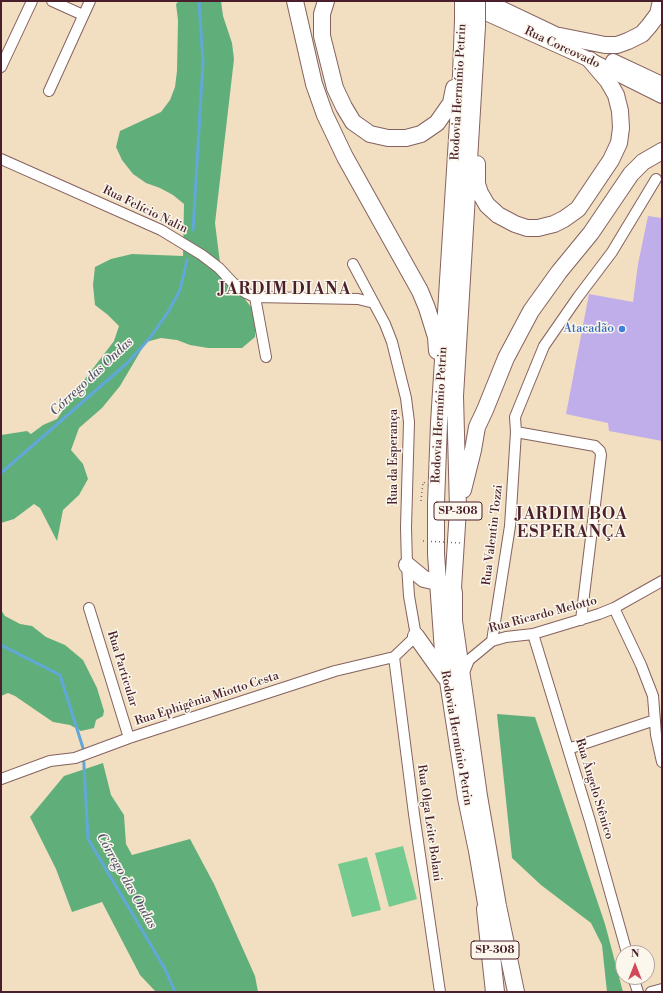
<!DOCTYPE html>
<html>
<head>
<meta charset="utf-8">
<style>
  body { margin:0 }
  #map { position:relative; width:663px; height:993px; overflow:hidden; background:#f2dec0; font-family:"Libre Bodoni",serif }
  canvas { display:block }
  .frame { position:absolute; inset:0; border:2px solid #4a1f2b; pointer-events:none }
  .north { position:absolute; left:615px; top:945px; width:40px; height:40px; box-sizing:border-box; background:#fbf7ec; border:1px solid #b4a19f; border-radius:50%; rotate:0deg; font-size:11px; font-weight:700; line-height:16px; text-align:center; color:#4a1f2b }
  .north::after { content:''; display:block; margin:auto; width:14px; height:18px; background:#d1495b; clip-path:polygon(50% 0,100% 100%,50% 72%,0 100%) }
</style>
</head>
<body>
<div id="map">
<canvas width="663" height="993"></canvas>
<div class="frame"></div>
<div class="north">N</div>
</div>
<script>
const c = document.querySelector('canvas').getContext('2d');
c.lineJoin = 'round';
function fill(path, color) {
  c.fillStyle = color;
  c.fill(path, 'evenodd');
}
function shape(rows) {
  const path = new Path2D();
  for (const r of rows) {
    path.moveTo(r[0], r[1]);
    for (let i = 2; i < r.length; i += 2) path.lineTo(r[i], r[i + 1]);
  }
  return path;
}
function strokePath(path, color, width, dash) {
  c.strokeStyle = color;
  c.lineWidth = width;
  c.lineCap = dash ? 'butt' : 'round';
  c.setLineDash(dash || []);
  c.stroke(path);
}
function drawText(font, color, halo, rows, align = 'center') {
  c.font = font + ' "Libre Bodoni",serif';
  c.lineWidth = 3;
  c.setLineDash([]);
  c.textBaseline = 'middle';
  c.strokeStyle = halo;
  c.fillStyle = color;
  for (const [text, x, y, turn = 0] of rows) {
    c.save();
    c.translate(x, y);
    c.rotate((+turn || 0) * Math.PI / 180);
    c.textAlign = isNaN(turn) ? turn : align;
    if (halo) c.strokeText(text, 0, 0);
    c.fillText(text, 0, 0);
    c.restore();
  }
}
const green = shape([
  [403,846,417,899,389,907,375,853],
  [367,857,381,910,352,917,338,864]
]);
const forest = shape([
  [179,1,221,1,223,16,232,43,234,59,215,223,222,279,243,297,252,308,256,322,255,337,242,348,208,348,190,345,177,340,161,338,146,342,120,386,102,408,79,428,71,450,83,464,88,479,79,495,63,510,57,541,40,508,34,504,14,519,1,523,1,435,27,431,31,434,43,425,57,419,75,392,114,341,119,326,108,315,95,305,93,285,95,267,111,259,132,254,183,256,184,204,173,195,160,188,146,183,133,174,122,160,116,147,120,131,161,112,170,100,175,87,177,71,178,20,176,4],
  [1,610,5,616,20,624,32,626,46,637,65,645,83,660,97,688,104,711,103,716,96,720,94,728,81,731,70,725,53,722,15,696,8,693,1,696],
  [497,714,535,717,605,924,623,992,607,992,602,945,591,923,541,885,512,858],
  [103,763,111,795,124,815,126,844,132,855,190,839,214,884,255,976,258,992,156,992,140,975,102,902,72,912,56,869,30,817,64,776]
]);
const stream = shape([
  [193,230,203,62,199,1],
  [1,473,125,365,133,357,152,335,168,312,180,290,187,260],
  [1,645,60,675,83,748,88,839,165,969,175,992]
]);
const building = shape([
  [648,216,662,218,662,441,609,431,608,423,566,414,589,294,633,302,638,264]
]);
const path = shape([
  [421,501,423,482,425,483]
]);
const street = shape([
  [52,1,83,15],
  [1,67,32,1],
  [49,91,90,1],
  [1,159,161,230,202,255,219,268,233,283,246,293,255,297,266,357],
  [255,297,358,299,374,303],
  [516,432,595,446,600,451,601,455,581,620],
  [89,608,129,738],
  [614,608,641,665,653,696,656,735,662,762],
  [533,634,590,821,627,953],
  [492,641,510,526,516,432,515,417,544,346,578,297,612,252,656,179],
  [394,657,414,814,440,992],
  [463,675,469,660,492,641,506,637,533,634,599,614,614,608,662,581],
  [568,749,655,720],
  [1,779,50,761,75,758,129,738,335,671,394,657,416,636,409,596,407,565,406,527,409,422,406,398,392,342,385,324,353,264],
  [633,977,638,992],
  [651,992,662,989]
]);
const secondary = shape([
  [486,1,564,38],
  [468,5,590,60,662,96],
  [613,61,662,84]
]);
const primary = shape([
  [295,1,314,84,325,115,345,157,420,291,427,308,436,337,437,351],
  [326,1,322,14,322,36,335,88,344,107,353,122,370,134,388,138,406,138,421,134,437,123,451,103,454,88],
  [463,20,461,75,439,423,436,503,436,554,444,665,448,681,466,798,477,851,489,921],
  [477,26,455,396,458,509,453,588,454,593,454,621,479,796,498,906,516,992],
  [560,36,605,45,617,45,628,41,642,34,649,26,658,14,661,1],
  [477,164,477,184,480,193,487,205,498,215,515,224,527,228,538,228,554,224,564,219,578,209,611,160,619,143,621,128,620,111,616,95,608,81,590,60],
  [463,490,473,450,477,427,485,410,506,358,531,311,559,272,591,233,631,174,643,162,662,151],
  [407,565,424,579,437,582],
  [416,636,445,677]
]);
const highway = shape([
  [486,909,495,992]
]);
const pathBridge = shape([
  [423,541,462,543]
]);
const primaryBridge = shape([
  [463,20,463,1],
  [477,26,477,1]
]);
const markers = [
  [622,329,4,"#3f7fe0"]
];
const shields = [
  [458,511,48],
  [495,950,48]
];
const shieldNames = [
  ["SP-308",458,511],
  ["SP-308",495,950]
];
const streetNames = [
  ["Rua Corcovado",562,48,25],
  ["Rodovia Hermínio Petrin",459,92,-87],
  ["Rua Felício Nalin",145,210,26],
  ["Rodovia Hermínio Petrin",440,415,-87],
  ["Rua da Esperança",394,457,-90],
  ["Rua Valentin Tozzi",493,535,-83],
  ["Rua Ricardo Melotto",543,615,-15],
  ["Rua Particular",122,669,73],
  ["Rua Ephigênia Miotto Cesta",207,699,-18],
  ["Rodovia Hermínio Petrin",456,738,80],
  ["Rua Ângelo Stênico",594,789,73],
  ["Rua Olga Leite Bolani",429,823,82]
];
const shopNames = [
  ["Atacadão",614,329]
];
const waterNames = [
  ["Córrego das Ondas",92,377,-43],
  ["Córrego das Ondas",126,881,60]
];
const districtNames = [
  ["JARDIM DIANA",285,290],
  ["JARDIM BOA",572,515],
  ["ESPERANÇA",572,533]
];
fill(green, '#75cb8f');
fill(forest, '#60af7a');
strokePath(stream, '#61a8d8', 3);
fill(building, '#c0aeeb');
strokePath(street, '#85625f', 12);
strokePath(secondary, '#85625f', 16);
strokePath(primary, '#85625f', 18);
strokePath(highway, '#85625f', 20);
strokePath(path, '#85625f', 1.5, [1, 3]);
strokePath(street, '#fff', 10);
strokePath(secondary, '#fff', 14);
strokePath(primary, '#fff', 16);
strokePath(highway, '#fff', 18);
strokePath(primaryBridge, '#85625f', 18, []);
strokePath(pathBridge, '#85625f', 1.5, [1, 3]);
strokePath(primaryBridge, '#fff', 16);
for (const [x, y, r, color] of markers) {
  const dot = new Path2D();
  dot.arc(x, y, r, 0, 2 * Math.PI);
  c.fillStyle = color;
  c.fill(dot);
  strokePath(dot, '#fbf7ec', 1.5);
}
for (const [x, y, w] of shields) {
  const box = new Path2D();
  box.roundRect(x - w / 2, y - 9, w, 18, 3);
  c.fillStyle = '#fbf7ec';
  c.fill(box);
  strokePath(box, '#4a1f2b', 1);
}
drawText('bold 11px', '#4a1f2b', null, shieldNames);
drawText('12px', '#4a1f2b', '#fbf7ec', streetNames);
drawText('12px', '#366cbe', '#fbf7ec', shopNames, 'right');
drawText('italic 13px', '#535670', '#fbf7ec', waterNames);
c.letterSpacing = '1px';
drawText('bold 16px', '#4a1f2b', '#fbf7ec', districtNames);
c.letterSpacing = '0px';
</script>
</body>
</html>
